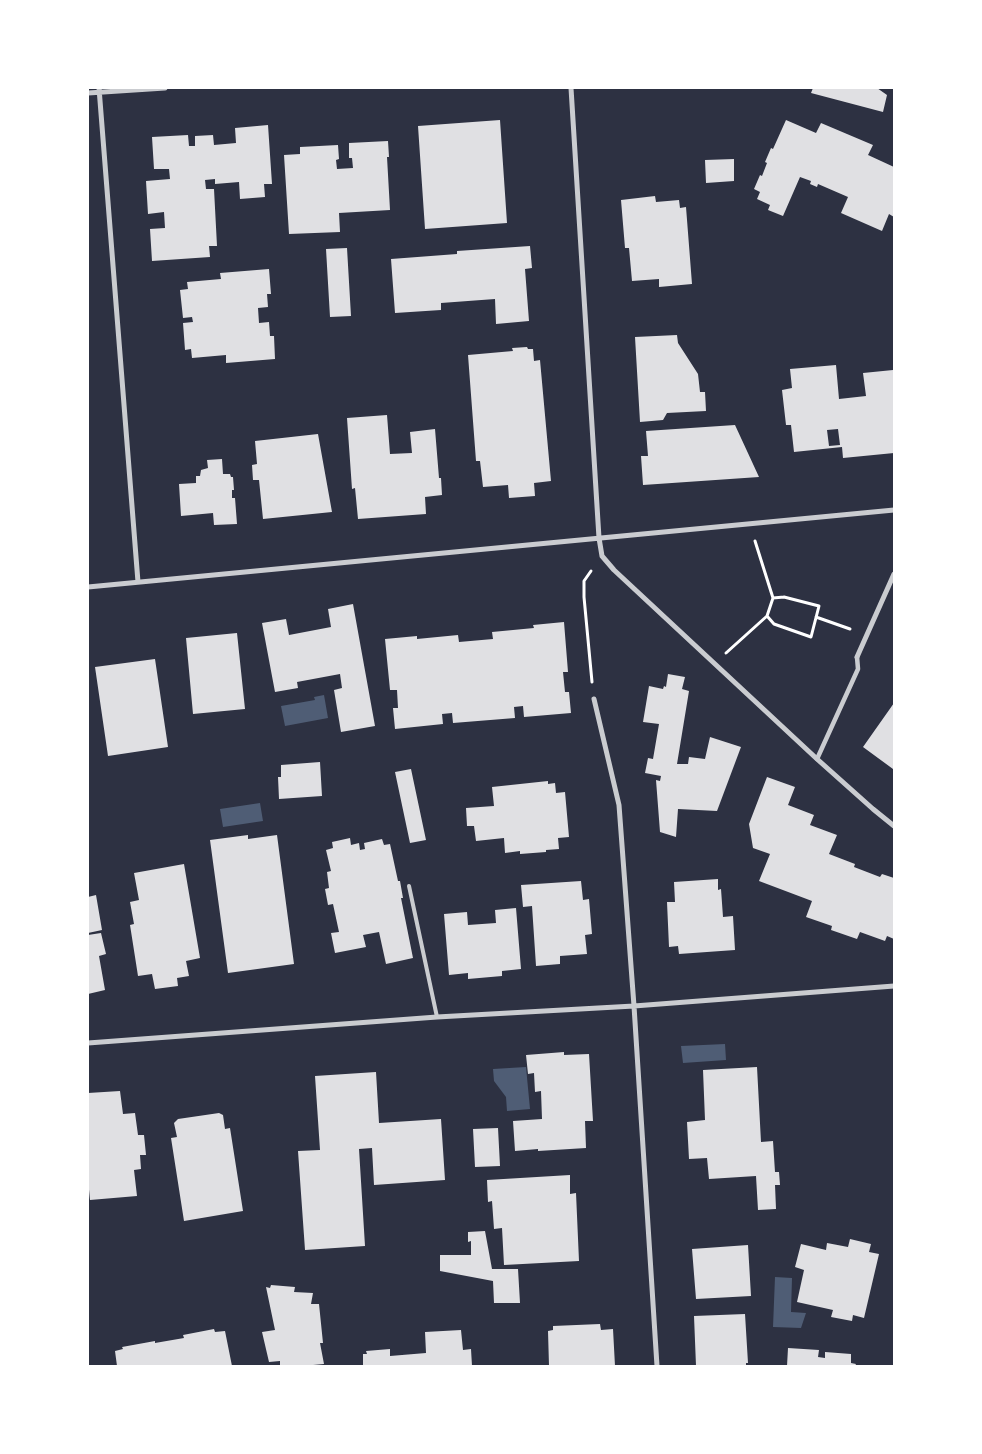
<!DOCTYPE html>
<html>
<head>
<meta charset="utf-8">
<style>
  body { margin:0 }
  #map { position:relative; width:982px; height:1454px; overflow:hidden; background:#2d3142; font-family:"Roboto Condensed",sans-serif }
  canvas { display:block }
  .frame { position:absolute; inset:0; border:89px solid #fff; pointer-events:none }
</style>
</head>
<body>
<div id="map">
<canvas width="982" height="1454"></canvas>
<div class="frame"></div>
</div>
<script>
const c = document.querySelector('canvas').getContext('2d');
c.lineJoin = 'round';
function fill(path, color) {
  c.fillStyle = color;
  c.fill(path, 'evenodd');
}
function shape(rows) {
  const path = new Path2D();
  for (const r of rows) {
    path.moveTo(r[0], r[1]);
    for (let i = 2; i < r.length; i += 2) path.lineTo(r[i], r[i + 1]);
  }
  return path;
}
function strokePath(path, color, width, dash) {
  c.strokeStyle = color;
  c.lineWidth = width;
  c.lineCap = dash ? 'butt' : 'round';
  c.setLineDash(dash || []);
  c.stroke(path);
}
const water = shape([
  [324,695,328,718,285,726,281,706,315,700,314,697],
  [260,803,263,821,223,827,220,809],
  [725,1044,726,1060,683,1063,681,1046],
  [526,1067,530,1109,507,1111,506,1097,494,1081,493,1069],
  [775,1277,792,1278,791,1312,806,1313,801,1328,773,1327]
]);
const building = shape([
  [813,88,877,88,887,95,883,112,811,93],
  [500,120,507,223,425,229,418,126],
  [786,120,816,133,821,123,873,145,868,155,894,167,894,217,889,214,882,231,841,213,848,197,818,184,817,187,810,184,811,181,800,177,783,216,768,210,770,205,757,199,760,192,754,189,760,175,762,176,767,163,765,162,771,148,773,149],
  [268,125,272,184,264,184,265,197,240,199,239,182,215,184,215,179,205,180,206,189,214,189,217,246,209,246,210,257,152,261,150,229,165,228,164,212,148,214,146,181,170,179,169,169,154,169,152,137,188,135,189,146,195,146,195,136,213,135,214,145,236,143,235,128],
  [388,141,389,157,387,157,390,210,339,213,340,232,289,234,284,155,300,154,300,147,338,145,339,159,336,160,337,169,353,168,352,158,349,158,349,143],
  [734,159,734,181,706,183,705,160],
  [655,196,656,202,679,200,680,208,686,207,692,284,659,287,659,279,632,281,629,248,625,248,621,200],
  [530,246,532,268,525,269,529,321,496,324,495,299,441,303,441,310,395,313,391,259,457,254,457,251],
  [347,248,351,316,330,317,326,249],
  [269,269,271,294,267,294,268,307,258,308,259,323,269,322,270,336,274,336,275,359,226,363,226,355,192,358,191,349,185,350,183,323,193,322,192,317,183,318,180,290,188,289,187,282,221,279,220,273],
  [677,335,678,343,698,374,700,392,705,392,706,411,667,413,663,420,640,422,635,337],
  [527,347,528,349,533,349,534,361,540,360,551,481,534,483,535,496,509,498,508,485,483,487,480,461,476,461,468,355,513,351,512,348],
  [836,365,839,399,866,396,863,373,893,370,894,453,843,458,842,447,794,452,791,425,786,425,782,390,792,388,790,369],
  [838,429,840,445,829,446,827,430],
  [387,415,390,454,412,453,410,432,435,429,439,478,441,478,442,495,425,497,426,514,358,519,355,488,352,489,347,418],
  [735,425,759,477,643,485,641,456,648,456,646,431],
  [318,434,332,512,263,519,259,480,253,480,252,465,257,464,255,441],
  [222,459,223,474,230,474,231,477,233,477,234,490,232,490,232,498,235,498,237,524,214,525,213,513,181,516,179,484,196,483,196,476,200,476,201,470,208,468,207,460],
  [353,604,375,726,341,732,334,690,342,688,340,674,297,682,298,688,275,692,262,623,286,619,289,635,331,627,328,609],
  [564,622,568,672,563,672,565,692,569,692,571,713,524,717,523,706,514,707,515,718,453,723,452,713,442,714,443,724,395,729,393,708,398,708,397,690,390,690,385,639,417,636,417,639,458,635,459,642,493,639,492,632,534,628,533,625],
  [237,633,245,709,193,714,186,638],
  [155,659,168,747,108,756,95,667],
  [668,674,685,677,682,689,689,691,677,764,688,764,689,757,705,759,710,737,741,747,717,811,678,809,676,837,660,832,656,780,660,781,661,776,645,773,648,758,653,759,659,724,643,722,649,686,663,689,664,686,666,687],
  [894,703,894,767,893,769,863,747],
  [320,762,322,796,279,799,278,777,281,777,281,765],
  [411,769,426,840,410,843,395,772],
  [767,777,795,787,788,805,814,815,810,825,837,835,829,854,855,864,854,867,880,877,882,874,894,878,894,939,887,936,885,941,860,932,857,939,831,930,832,926,806,917,812,901,759,881,770,854,753,848,749,824],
  [548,781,548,784,555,783,556,793,565,792,569,837,558,838,559,849,546,850,546,852,520,854,520,851,505,853,504,838,476,841,474,826,467,826,466,808,494,806,492,787],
  [248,835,248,839,277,835,294,964,228,973,210,840],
  [350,838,351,845,359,843,360,850,365,849,364,843,382,839,384,845,390,844,398,881,400,881,403,898,401,898,413,958,386,964,379,932,363,935,366,947,335,953,331,933,339,932,333,904,328,905,325,889,329,888,327,872,331,871,326,850,333,848,332,842],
  [184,864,200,958,186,961,189,976,177,978,178,986,155,989,152,974,138,976,130,925,134,924,130,902,139,900,134,873],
  [718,879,718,890,721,889,723,917,733,916,735,950,679,954,678,946,669,947,667,902,675,902,674,882],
  [581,881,583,900,589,899,592,934,585,935,587,954,560,956,560,964,536,966,532,906,523,907,521,885],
  [96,895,102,930,88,933,88,897],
  [516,908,521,969,502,971,502,976,468,979,468,973,449,975,444,914,467,912,468,925,496,923,495,910],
  [101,933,106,954,99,956,105,990,88,994,88,935],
  [564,1052,564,1055,589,1054,593,1121,585,1121,586,1148,538,1151,538,1149,515,1151,513,1121,542,1119,541,1091,535,1092,534,1073,528,1074,526,1055],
  [757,1067,761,1142,773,1141,775,1172,779,1172,780,1185,775,1185,776,1209,758,1210,756,1176,709,1179,707,1158,689,1159,687,1122,705,1120,703,1070],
  [376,1072,379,1123,441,1119,445,1180,374,1185,372,1148,359,1149,365,1246,305,1250,298,1151,320,1150,315,1076],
  [120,1091,123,1114,135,1113,138,1135,144,1135,146,1155,140,1155,141,1169,134,1170,137,1196,90,1200,88,1179,88,1093],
  [219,1113,223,1115,225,1129,230,1128,243,1211,184,1221,171,1138,177,1137,174,1123,178,1119],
  [498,1128,500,1166,475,1167,473,1129],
  [570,1175,570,1194,576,1193,579,1261,504,1265,502,1228,494,1229,492,1201,488,1202,487,1180],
  [485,1231,492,1269,518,1269,520,1303,494,1303,493,1281,440,1271,440,1255,471,1255,471,1241,468,1242,468,1232],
  [850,1239,871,1244,869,1252,879,1254,864,1318,853,1315,852,1321,831,1317,833,1310,797,1302,804,1270,795,1267,801,1244,826,1250,827,1243,848,1247],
  [748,1245,751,1296,696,1299,692,1249],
  [271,1285,295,1287,294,1292,313,1293,311,1304,319,1304,323,1343,320,1343,324,1364,313,1365,313,1366,280,1366,280,1361,269,1362,262,1332,275,1330,266,1287,270,1288],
  [745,1314,748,1363,746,1363,746,1366,696,1366,694,1316],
  [600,1324,601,1330,613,1329,615,1366,549,1366,548,1331,553,1330,553,1326],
  [214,1329,215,1332,225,1331,232,1366,117,1366,115,1351,123,1349,122,1347,155,1341,155,1343,184,1338,183,1335],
  [461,1330,463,1350,471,1349,472,1366,363,1366,363,1354,367,1354,366,1351,390,1349,390,1356,426,1353,425,1332],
  [788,1348,819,1350,818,1357,825,1358,825,1352,851,1354,851,1363,856,1364,855,1366,787,1366]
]);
const path = shape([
  [755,541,773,598],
  [591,571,584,581,584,597,592,682],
  [784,597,819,606,811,637,774,624,767,616,773,598,784,597],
  [816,617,850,629],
  [726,653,767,616]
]);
const service = shape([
  [409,886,437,1017]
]);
const pedestrian = shape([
  [817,759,858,669,857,657]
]);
const minor = shape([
  [99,88,138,582],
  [571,88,599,538,602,556,614,570,817,759,873,809,894,826],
  [88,93,165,88],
  [88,587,894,510],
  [857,657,894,574],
  [594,699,619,805,634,1006,657,1366],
  [88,1043,437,1017,634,1006,894,986]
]);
fill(water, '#4f5d75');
fill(building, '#e0e0e3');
strokePath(path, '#fff', 3);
strokePath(service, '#caccd0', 4);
strokePath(pedestrian, '#caccd0', 4.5);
strokePath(minor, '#caccd0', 5);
</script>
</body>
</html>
